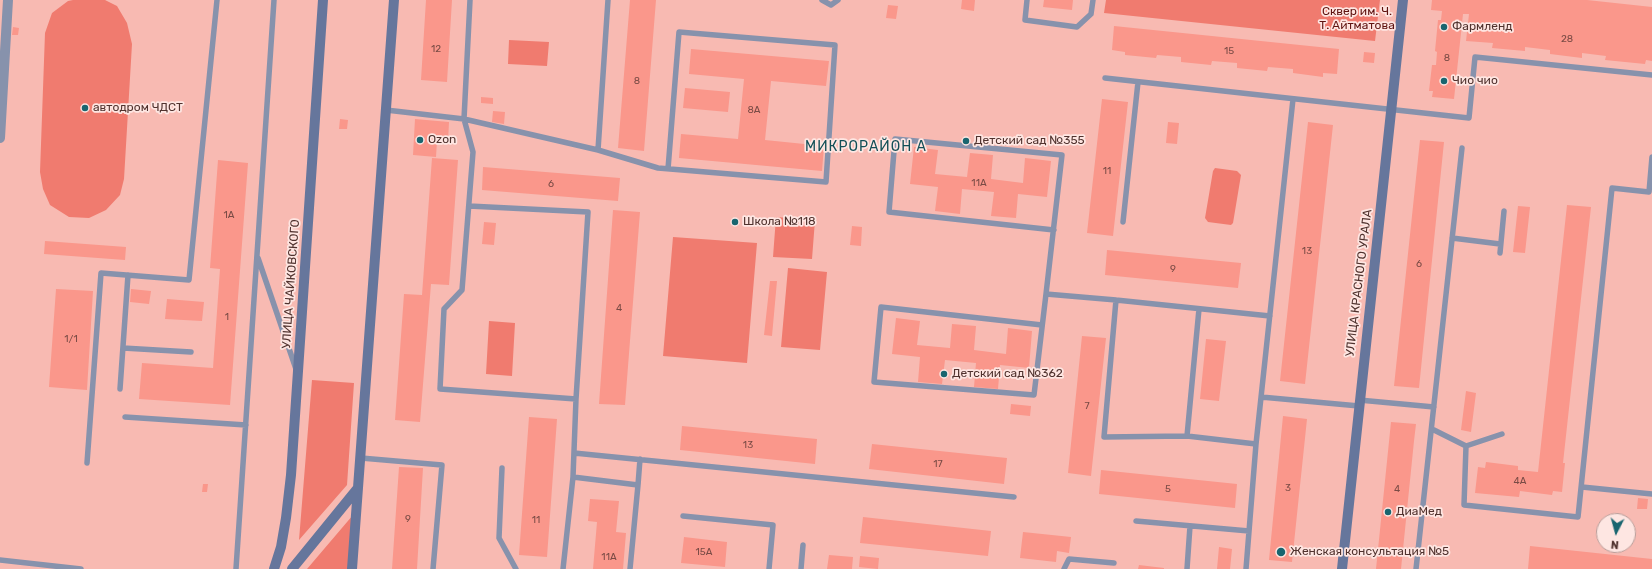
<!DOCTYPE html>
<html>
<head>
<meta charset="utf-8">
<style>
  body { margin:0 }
  #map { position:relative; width:1652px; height:569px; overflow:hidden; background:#f8bab2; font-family:Rubik,sans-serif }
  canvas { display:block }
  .north { position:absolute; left:1596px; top:513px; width:40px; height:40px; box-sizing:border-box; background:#fee6e2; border:1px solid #b89e9a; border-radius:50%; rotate:186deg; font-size:11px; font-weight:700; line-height:16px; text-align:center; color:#50322e }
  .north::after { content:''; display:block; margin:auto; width:14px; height:18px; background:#19656f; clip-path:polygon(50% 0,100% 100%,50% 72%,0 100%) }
</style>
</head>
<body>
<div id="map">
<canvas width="1652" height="569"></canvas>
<div class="north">N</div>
</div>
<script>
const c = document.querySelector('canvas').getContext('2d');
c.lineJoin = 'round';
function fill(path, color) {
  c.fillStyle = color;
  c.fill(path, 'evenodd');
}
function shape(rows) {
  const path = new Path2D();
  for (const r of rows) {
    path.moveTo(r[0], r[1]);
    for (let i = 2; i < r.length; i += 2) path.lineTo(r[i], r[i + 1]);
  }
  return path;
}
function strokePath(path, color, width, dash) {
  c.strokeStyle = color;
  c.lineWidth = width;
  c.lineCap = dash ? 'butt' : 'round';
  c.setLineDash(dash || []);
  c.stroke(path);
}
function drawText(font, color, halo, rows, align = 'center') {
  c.font = font + ' Rubik,sans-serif';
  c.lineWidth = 3.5;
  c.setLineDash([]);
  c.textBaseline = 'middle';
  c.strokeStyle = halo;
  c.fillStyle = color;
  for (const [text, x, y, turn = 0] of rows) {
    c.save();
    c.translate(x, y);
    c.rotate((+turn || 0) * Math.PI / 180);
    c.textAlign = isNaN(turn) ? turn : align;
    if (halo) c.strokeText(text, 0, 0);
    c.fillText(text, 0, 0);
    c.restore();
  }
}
const green = shape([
  [73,0,105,0,117,6,127,23,132,44,124,179,120,195,106,210,89,218,69,217,50,205,43,189,40,172,45,33,52,13,68,1],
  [1106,0,1380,0,1375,41,1104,13],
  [509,40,549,42,547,66,508,64],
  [1215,168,1237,171,1241,175,1233,223,1231,225,1208,222,1205,218,1213,171],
  [776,217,815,220,812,259,773,257],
  [673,237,757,243,747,363,663,356],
  [788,268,827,272,820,350,781,347],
  [489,321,515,323,512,376,486,374],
  [312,380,354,383,347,485,299,540],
  [353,515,348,569,307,569]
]);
const building = shape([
  [426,0,452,0,447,82,421,80],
  [630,0,656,0,644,151,618,148],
  [962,0,975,0,974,11,961,9],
  [1044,0,1073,0,1072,10,1043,7],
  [1432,0,1587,0,1652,7,1652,61,1646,60,1645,64,1605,60,1606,56,1582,53,1582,58,1550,54,1550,50,1525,47,1525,51,1492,48,1493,43,1466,41,1469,14,1463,14,1454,99,1432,97,1433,91,1429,91,1432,65,1436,65,1437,52,1435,51,1438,20,1441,20,1442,11,1431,10],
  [888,5,898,6,896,19,886,18],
  [1114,26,1339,49,1337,74,1323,73,1323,77,1293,73,1293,69,1268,67,1267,71,1237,68,1237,63,1212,61,1211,65,1181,62,1181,57,1157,55,1156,58,1125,55,1125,52,1112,50],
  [13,27,19,28,18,35,12,35],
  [691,49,829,61,826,86,771,81,765,140,824,146,822,171,679,158,681,134,738,139,744,79,689,74],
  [1364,52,1375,53,1374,63,1363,62],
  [685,88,730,92,728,112,683,108],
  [481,97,493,98,493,104,481,103],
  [1102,99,1128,102,1113,236,1087,233],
  [493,111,505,112,504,124,492,122],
  [340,119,348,120,347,129,339,129],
  [415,119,449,122,448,142,437,141,436,157,413,155],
  [1168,122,1179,123,1177,144,1166,143],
  [1308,122,1333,125,1305,384,1280,381],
  [1420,140,1444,142,1419,388,1394,386],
  [914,147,938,150,935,174,967,177,970,153,993,155,991,179,1023,183,1025,158,1051,161,1047,197,1018,194,1016,218,991,216,994,192,962,189,960,214,935,211,938,187,910,184],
  [432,158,458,160,449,285,431,284,420,422,395,420,404,294,422,295],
  [218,160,248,163,230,405,139,399,142,363,213,368,220,269,210,268],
  [483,167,620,178,618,201,482,190],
  [1567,205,1591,207,1563,463,1565,463,1562,492,1553,491,1552,495,1520,491,1519,497,1475,493,1478,467,1485,468,1486,462,1518,466,1518,470,1538,472],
  [1518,206,1530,207,1525,253,1513,252],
  [613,210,640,212,625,405,599,404],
  [484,222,496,223,494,245,482,244],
  [852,226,862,227,861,246,850,245],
  [45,241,126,247,125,260,44,254],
  [1107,250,1241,263,1238,288,1105,275],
  [770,281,777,281,772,336,764,335],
  [56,289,93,291,87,390,49,387],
  [131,289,151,291,149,304,130,302],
  [167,299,204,302,202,321,165,319],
  [896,318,920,321,917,345,950,348,952,324,976,326,974,350,1006,354,1008,328,1032,331,1029,368,1000,365,998,389,974,387,976,363,945,360,942,384,918,382,920,357,892,354],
  [1082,336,1106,338,1091,476,1068,473],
  [1206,339,1226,341,1219,401,1200,399],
  [1466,391,1476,393,1471,432,1461,430],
  [1011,404,1031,406,1030,416,1010,414],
  [1283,416,1307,419,1292,562,1269,560],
  [529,417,557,419,547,557,519,555],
  [1391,422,1416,424,1414,441,1401,569,1376,569],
  [682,426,817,439,815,464,680,450],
  [872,444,1007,458,1004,484,869,469],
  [399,467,423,468,417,569,392,569],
  [1101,470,1237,484,1235,508,1099,494],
  [203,484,208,484,207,492,202,492],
  [1638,498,1648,499,1647,509,1637,509],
  [590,499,619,501,616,532,626,533,623,569,593,569,597,522,588,521],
  [863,517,991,531,988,556,860,543],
  [1023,532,1071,537,1069,553,1057,551,1056,562,1020,558],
  [684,537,727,542,725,567,681,563],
  [1530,546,1652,559,1652,569,1528,569],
  [1219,547,1232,549,1230,569,1217,569],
  [829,555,853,557,852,569,827,569],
  [860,556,879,558,878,569,859,567],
  [1139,565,1164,568,1164,569,1138,569]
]);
const lane = shape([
  [470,0,464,119,473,152,462,290,444,309,440,389,576,399],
  [822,0,831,5,838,0],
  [1027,0,1025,20,1077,27,1091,14,1093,0],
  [1105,78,1469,118,1475,57,1652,75],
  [386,110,464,119,598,150,658,168,826,182,835,45,679,32,668,169],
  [598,150,608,0],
  [469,206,588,212,576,399,573,477,563,569],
  [1123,222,1138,82],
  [1452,238,1500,244],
  [1500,253,1504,211],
  [258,258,296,369],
  [1046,294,1116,300,1270,316],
  [1116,300,1104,437,1187,436,1256,444],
  [1042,325,881,307,874,382,1034,395,1046,294,1062,155,895,139,889,212,1054,230],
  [123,348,191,352],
  [120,389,128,275],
  [1261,397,1359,406],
  [1359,400,1434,407],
  [125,417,246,425],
  [1432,429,1466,446,1464,505,1578,517,1612,188,1649,192,1652,157],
  [1187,436,1199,309],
  [1466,446,1502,434],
  [574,453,1014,497],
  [361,458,442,465,433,569],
  [87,463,101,273,189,280,217,0],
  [502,468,499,538,516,569],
  [573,477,638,485,630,569],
  [638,485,640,459],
  [1582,487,1652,494],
  [683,516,773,525,769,569],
  [1136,521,1249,531],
  [0,560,81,569],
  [236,569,274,0],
  [801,569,803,545],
  [1064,569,1069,559,1114,563],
  [1187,569,1190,526],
  [1246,569,1256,444,1293,99],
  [1416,569,1462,148]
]);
const street = shape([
  [0,138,8,0]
]);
const secondary = shape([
  [274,569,281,547,286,518,291,475,323,0],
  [292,569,358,488],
  [352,569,394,0],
  [1342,569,1403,0]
]);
const markers = [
  [1444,27,4,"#19656f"],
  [1444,81,4,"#19656f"],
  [85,108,4,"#19656f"],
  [420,140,4,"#19656f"],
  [966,141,4,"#19656f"],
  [735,222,4,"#19656f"],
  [944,374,4,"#19656f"],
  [1388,512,4,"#19656f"],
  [1281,552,5,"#19656f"]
];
const numberNames = [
  ["28",1567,39],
  ["12",436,49],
  ["15",1229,51],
  ["8",1447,58],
  ["8",637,81],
  ["8А",754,110],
  ["11",1107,171],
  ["11А",979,183],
  ["6",551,184],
  ["1А",229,215],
  ["13",1307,251],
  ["6",1419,264],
  ["9",1173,269],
  ["4",619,308],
  ["1",227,317],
  ["1/1",71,339],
  ["7",1087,406],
  ["13",748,445],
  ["17",938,464],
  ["4А",1520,481],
  ["3",1288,488],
  ["5",1168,489],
  ["4",1397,489],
  ["9",408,519],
  ["11",536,520],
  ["15А",704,552],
  ["11А",609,557]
];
const parkNames = [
  ["Сквер им. Ч.",1357,12],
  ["Т. Айтматова",1357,26]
];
const poiNames = [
  ["Фармленд",1452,27],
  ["Чио чио",1452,81],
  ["автодром ЧДСТ",93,108],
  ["Ozon",428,140],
  ["Детский сад №355",974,141],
  ["Школа №118",743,222],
  ["Детский сад №362",952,374],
  ["ДиаМед",1396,512],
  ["Женская консультация №5",1290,552]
];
const streetNames = [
  ["УЛИЦА КРАСНОГО УРАЛА",1359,283,-83],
  ["УЛИЦА ЧАЙКОВСКОГО",291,284,-86]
];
const quarterNames = [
  ["МИКРОРАЙОН А",866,147]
];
fill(green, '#f07b6f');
fill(building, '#fa978b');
strokePath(lane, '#8792ac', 5.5);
strokePath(street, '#8792ac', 10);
strokePath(secondary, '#66769c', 10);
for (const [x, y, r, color] of markers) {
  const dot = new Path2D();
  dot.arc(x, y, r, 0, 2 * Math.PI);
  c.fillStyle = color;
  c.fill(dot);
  strokePath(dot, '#fee6e2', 1.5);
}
drawText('10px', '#7a4b45', null, numberNames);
drawText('12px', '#5f1310', '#fee6e2', parkNames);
drawText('12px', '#50322e', '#fee6e2', poiNames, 'left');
drawText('12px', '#50322e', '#fee6e2', streetNames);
c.letterSpacing = '1px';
drawText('14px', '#134f57', '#fee6e2', quarterNames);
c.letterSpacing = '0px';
</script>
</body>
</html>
